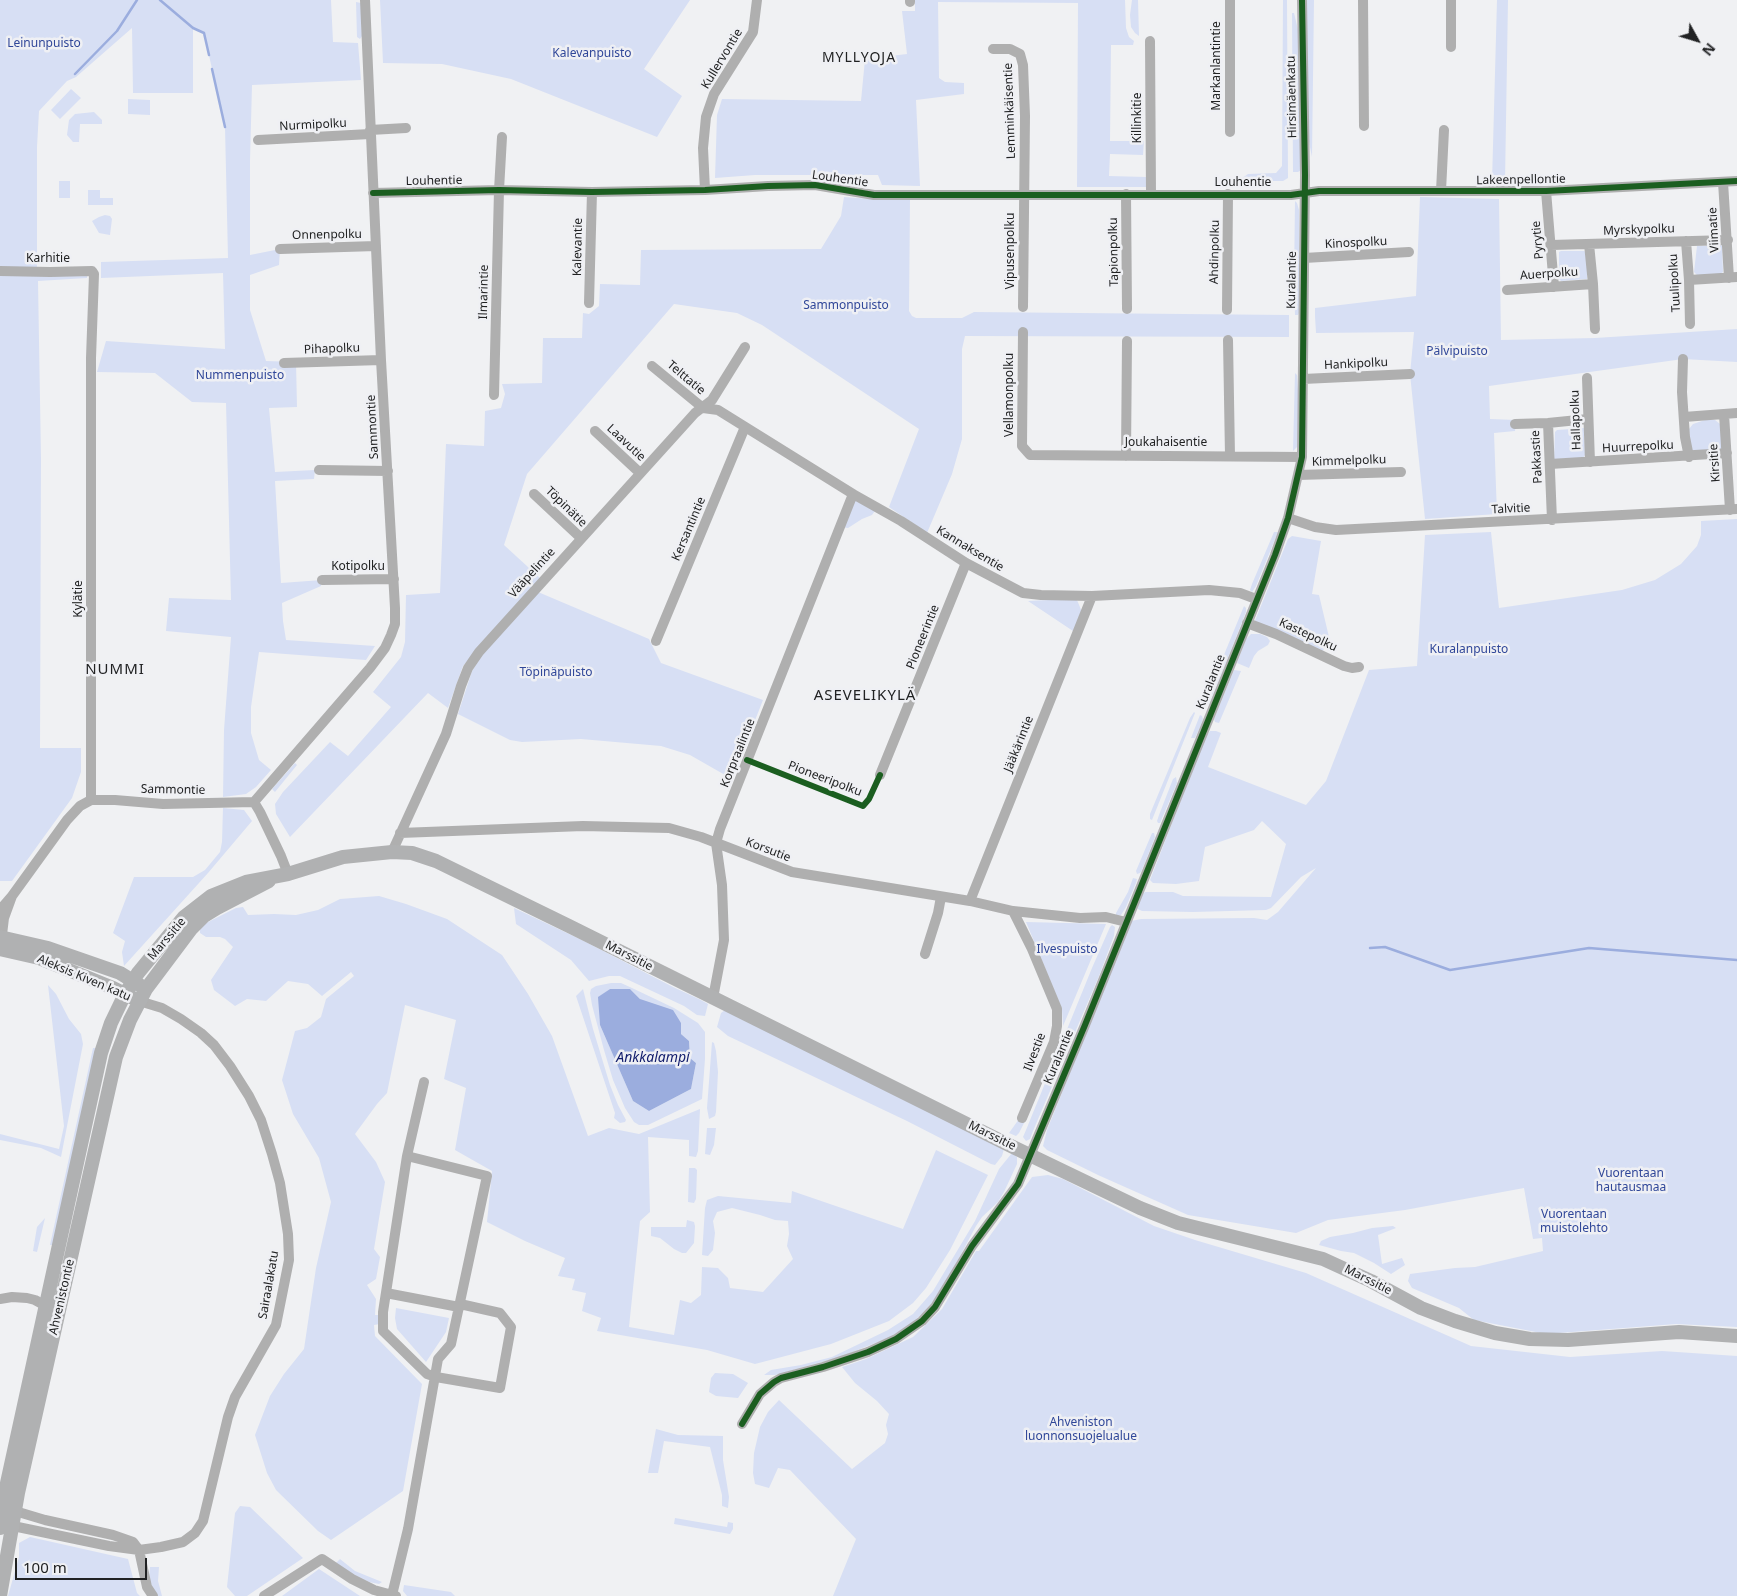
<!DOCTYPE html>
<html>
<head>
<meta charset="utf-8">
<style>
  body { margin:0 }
  #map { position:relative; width:1737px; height:1596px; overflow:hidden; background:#f0f1f3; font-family:"Noto Sans",sans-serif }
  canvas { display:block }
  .north { position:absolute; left:1672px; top:15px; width:50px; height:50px; -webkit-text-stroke:4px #eff0f4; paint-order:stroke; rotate:129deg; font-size:14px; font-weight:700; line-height:20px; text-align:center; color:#212223 }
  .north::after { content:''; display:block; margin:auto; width:18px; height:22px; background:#212223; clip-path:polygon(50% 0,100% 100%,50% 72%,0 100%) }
  .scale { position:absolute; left:15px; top:1558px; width:132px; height:22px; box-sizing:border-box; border:2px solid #212223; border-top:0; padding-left:6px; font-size:15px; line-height:18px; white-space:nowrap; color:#212223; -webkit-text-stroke:4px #eff0f4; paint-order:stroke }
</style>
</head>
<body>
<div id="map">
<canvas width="1737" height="1596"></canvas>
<div class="north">N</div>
<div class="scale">100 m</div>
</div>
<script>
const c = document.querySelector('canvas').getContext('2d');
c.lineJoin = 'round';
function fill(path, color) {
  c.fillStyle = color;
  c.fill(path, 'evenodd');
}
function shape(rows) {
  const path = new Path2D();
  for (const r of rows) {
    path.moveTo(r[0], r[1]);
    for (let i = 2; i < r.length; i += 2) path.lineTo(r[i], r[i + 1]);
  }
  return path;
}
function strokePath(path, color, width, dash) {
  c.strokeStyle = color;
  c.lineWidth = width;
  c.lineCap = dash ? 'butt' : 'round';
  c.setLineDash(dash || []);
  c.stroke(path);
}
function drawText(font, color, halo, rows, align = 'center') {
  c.font = font + ' "Noto Sans",sans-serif';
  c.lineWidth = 5;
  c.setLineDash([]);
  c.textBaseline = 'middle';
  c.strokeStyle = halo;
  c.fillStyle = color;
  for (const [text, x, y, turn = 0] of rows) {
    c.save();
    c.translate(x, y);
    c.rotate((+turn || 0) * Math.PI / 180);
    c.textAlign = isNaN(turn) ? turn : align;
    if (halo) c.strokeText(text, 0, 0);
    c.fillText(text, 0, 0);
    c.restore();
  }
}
const green = shape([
  [0,0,331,0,333,42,358,43,361,80,252,85,250,161,250,255,280,249,279,265,250,275,250,310,266,361,296,362,297,407,269,408,275,472,315,470,314,479,275,481,281,583,322,580,321,586,282,603,283,621,286,640,375,646,366,660,259,652,251,707,251,733,259,760,271,770,256,787,246,794,223,797,224,730,231,637,166,631,169,598,231,600,226,403,192,402,155,373,97,372,106,341,225,349,223,273,101,278,101,262,228,258,225,127,204,33,193,28,193,93,133,93,132,28,76,77,67,81,39,111,37,147,37,274,87,272,87,278,38,281,41,459,40,748,81,748,81,772,72,798,12,881,0,881],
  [380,0,690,0,644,69,682,96,657,137,511,79,442,64,383,63],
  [915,0,1125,0,1126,28,1129,37,1134,41,1133,45,1111,45,1110,141,1144,141,1143,155,1110,154,1109,176,1146,177,1146,187,1077,187,1078,3,938,2,939,78,945,82,964,83,964,94,916,100,920,186,882,185,878,175,755,175,715,178,717,115,722,99,861,101,865,59,907,54,902,11,915,11],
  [1132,0,1138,0,1139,36,1135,33,1131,27,1130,15],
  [1283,0,1287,0,1288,178,1283,181,1250,181,1235,183,1248,174,1276,173,1282,166],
  [1306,0,1314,0,1312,157,1308,137],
  [1497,0,1508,0,1505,182,1492,182],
  [356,2,361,3,362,36,360,39,357,37],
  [1292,13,1294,13,1299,34,1301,170,1298,172,1293,172],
  [71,89,81,98,60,119,51,110],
  [128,99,150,100,150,115,128,114],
  [94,112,102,120,102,124,80,124,79,142,73,142,67,135,69,120,75,114],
  [59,181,70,181,70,198,59,198],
  [88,190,100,190,100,198,113,198,113,205,88,205],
  [844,197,871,199,910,199,909,311,912,316,916,318,962,318,974,312,1289,315,1289,337,965,336,962,349,962,439,952,474,927,533,889,507,919,429,762,325,737,313,674,304,527,474,504,545,540,578,463,666,448,708,428,693,290,837,276,814,275,804,283,792,330,742,348,756,391,707,373,692,401,657,405,642,406,595,440,593,446,444,484,446,485,411,501,408,505,394,502,384,542,383,543,338,582,338,583,313,589,314,599,306,600,284,640,285,641,250,821,249,841,216],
  [1420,197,1499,199,1501,340,1595,338,1737,329,1737,362,1683,359,1489,386,1490,419,1516,420,1515,431,1494,433,1497,514,1425,519,1410,374,1414,332,1316,333,1315,316,1315,308,1416,296],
  [1295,201,1297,203,1299,210,1299,313,1298,315,1295,315,1294,281],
  [105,215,110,216,112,219,110,235,99,233,92,221,99,217],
  [1721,245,1722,246,1723,272,1719,275,1699,277,1694,272,1697,246],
  [1561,251,1584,251,1587,253,1587,279,1561,281,1559,279,1559,252],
  [1295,373,1297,375,1298,390,1298,446,1293,451],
  [1705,420,1715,420,1720,424,1723,450,1694,453,1691,449,1689,429,1693,424],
  [1584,428,1585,455,1583,458,1555,460,1554,459,1555,432,1557,430],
  [853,494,877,508,872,515,862,519,848,528,841,527],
  [1737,519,1737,1327,1676,1324,1546,1334,1474,1320,1459,1308,1412,1288,1408,1281,1410,1274,1455,1268,1475,1267,1543,1251,1542,1238,1533,1239,1524,1188,1405,1210,1328,1220,1296,1233,1188,1215,1098,1175,1047,1150,1043,1146,1047,1130,1131,921,1141,919,1254,918,1267,920,1278,912,1316,868,1301,877,1271,908,1266,910,1193,912,1142,911,1138,909,1136,905,1139,897,1145,892,1173,892,1183,896,1271,897,1286,844,1262,821,1254,830,1205,847,1199,881,1176,884,1153,883,1150,880,1205,738,1210,731,1216,731,1221,733,1208,767,1306,805,1326,781,1369,670,1417,666,1425,535,1491,532,1499,608,1622,590,1655,580,1681,564,1697,546,1701,535,1701,521],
  [1274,532,1278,532,1276,537,1256,586,1252,592,1250,590,1252,584],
  [1292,536,1321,541,1312,594,1319,595,1329,637,1323,651,1254,623,1288,539],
  [538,592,649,639,661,663,763,700,732,779,690,755,661,746,581,739,522,742,510,740,458,714,472,671,483,653],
  [1069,599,1077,600,1082,612,1073,631,1028,601],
  [1244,606,1246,608,1246,612,1231,650,1210,701,1208,705,1203,706],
  [1251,634,1260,634,1267,637,1270,641,1268,645,1258,651,1254,656,1249,668,1237,663,1246,639],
  [1234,670,1241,671,1219,723,1215,722,1214,719],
  [1194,712,1195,713,1152,820,1150,819,1150,814,1190,718],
  [1200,715,1202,716,1203,719,1201,725,1195,738,1191,738],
  [295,763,297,765,275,792,272,789],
  [1176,777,1177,783,1160,823,1158,823,1157,821,1159,815,1173,779],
  [223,808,244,810,252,821,208,873,124,966,122,952,125,941,113,933,134,877,193,877,205,870,220,852,222,842],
  [1152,833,1154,833,1155,837,1142,870,1140,873,1137,874,1136,871],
  [1133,878,1137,879,1136,883,1126,907,1121,915,1116,916,1116,913,1128,892],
  [379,896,406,904,447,919,502,955,528,994,552,1036,588,1136,609,1128,639,1134,700,1109,698,1151,696,1157,689,1156,689,1140,648,1137,650,1212,640,1221,629,1327,674,1335,680,1300,691,1303,701,1295,702,1267,718,1268,728,1278,730,1288,763,1292,793,1259,787,1246,789,1234,788,1221,775,1220,760,1215,732,1208,717,1212,713,1221,715,1233,713,1250,708,1256,702,1255,705,1208,707,1200,718,1196,791,1203,792,1191,903,1229,936,1150,988,1175,950,1250,926,1288,913,1303,889,1321,831,1344,755,1364,707,1350,597,1331,601,1318,582,1311,586,1293,572,1290,575,1279,558,1276,565,1258,525,1241,487,1222,492,1171,455,1150,466,1088,444,1079,456,1020,405,1005,387,1093,377,1104,355,1134,376,1162,385,1182,374,1249,380,1257,376,1279,367,1285,376,1299,375,1315,380,1315,380,1324,374,1325,375,1336,422,1384,403,1491,331,1540,318,1531,276,1490,267,1473,255,1435,270,1396,284,1374,304,1349,316,1268,331,1202,319,1158,293,1114,282,1080,295,1031,307,1028,321,1017,326,999,354,976,351,972,322,996,308,984,288,981,266,1001,247,999,235,1006,214,990,211,980,233,947,225,939,220,937,206,937,200,933,200,926,236,908,243,907,248,915,274,914,296,915,318,910,340,899],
  [514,908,584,941,673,987,699,999,708,1004,705,1016,697,1015,684,1006,620,976,609,976,589,981,571,960,516,924],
  [1026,922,1106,924,1063,1026,1062,1009],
  [1112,925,1115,927,1114,936,1099,976,1033,1131,1030,1139,1026,1141,1023,1137,1026,1130,1092,968,1110,927],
  [611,983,621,983,632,988,674,1008,698,1023,705,1032,705,1059,702,1099,648,1125,639,1125,634,1122,625,1108,613,1080,604,1050,592,1005,590,993,591,989,596,986],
  [610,989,630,989,640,999,681,1023,681,1034,689,1041,690,1058,696,1063,691,1089,649,1111,633,1101,600,1025,599,997],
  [48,985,56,994,69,1019,81,1034,83,1044,61,1157,41,1148,0,1140,0,1134,59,1149,64,1126],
  [583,989,593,1029,610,1085,618,1105,626,1120,625,1122,620,1123,614,1118,615,1113,576,996],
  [725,1010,1004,1149,1002,1156,995,1165,991,1164,907,1121,728,1036,717,1027,721,1013],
  [712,1042,714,1043,716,1051,718,1072,716,1112,715,1116,709,1119,707,1108],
  [93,1048,97,1048,54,1245,50,1245],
  [1019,1119,1025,1121,1019,1133,1016,1136,1009,1133],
  [707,1128,716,1128,714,1145,710,1155,705,1154],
  [1012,1153,1017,1157,1017,1164,1004,1192,998,1202,982,1217,976,1226,942,1290,925,1311,910,1325,888,1338,840,1357,775,1375,764,1375,771,1370,801,1365,832,1357,888,1330,913,1314,933,1291,975,1221,999,1169],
  [689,1168,695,1168,697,1170,696,1199,694,1203,688,1202],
  [1048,1175,1063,1179,1154,1226,1195,1240,1306,1273,1471,1346,1570,1357,1662,1351,1737,1356,1737,1596,833,1596,856,1539,790,1470,778,1468,769,1488,755,1484,753,1473,754,1453,760,1427,768,1412,779,1400,852,1469,885,1443,888,1434,886,1425,889,1414,877,1401,855,1383,842,1367,866,1359,913,1337,942,1309,976,1251,979,1251,1032,1177],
  [45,1218,37,1252,33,1251,37,1227],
  [687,1220,694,1222,695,1226,694,1243,686,1253,682,1253,674,1249,660,1238,651,1236,651,1227,686,1227],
  [1393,1226,1396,1228,1378,1235,1382,1264,1402,1258,1405,1265,1391,1274,1374,1263,1354,1253,1341,1251,1319,1245,1321,1241,1330,1237,1353,1233,1372,1228],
  [396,1308,449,1318,446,1332,426,1362,397,1329,395,1318],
  [715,1373,733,1374,748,1383,738,1398,716,1396,709,1392,711,1378],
  [656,1429,678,1435,723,1436,723,1460,729,1497,728,1508,722,1506,722,1495,710,1447,664,1441,658,1473,648,1473],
  [240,1506,250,1507,303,1558,247,1596,235,1596,227,1587,235,1513],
  [675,1518,727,1527,728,1522,733,1523,733,1529,730,1534,674,1524],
  [30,1537,128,1559,137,1593,140,1596,8,1596,19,1557,19,1543],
  [340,1559,355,1571,382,1582,379,1584,369,1582,354,1575,336,1563],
  [150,1567,159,1567,158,1581,162,1596,157,1596,154,1592,149,1579],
  [319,1569,360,1596,282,1596],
  [404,1585,451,1592,455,1596,407,1596,403,1591]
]);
const water = shape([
  [610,989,630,989,640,999,673,1010,681,1023,681,1034,689,1041,690,1058,696,1063,691,1089,649,1111,633,1101,600,1025,598,997]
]);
const stream = shape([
  [160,0,193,28,204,33,209,55],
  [212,69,225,127],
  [75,74,117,31,137,0],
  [1370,948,1385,947,1450,970,1589,948,1737,960]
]);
const minor = shape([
  [910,0,910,2],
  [1363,0,1364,126],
  [1150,41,1151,194],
  [1451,47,1451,0],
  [993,49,1010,49,1020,54,1023,65,1025,116,1023,307],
  [370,130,406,128],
  [1230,132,1230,0],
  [258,140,370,134],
  [1723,182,1729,278],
  [705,190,703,148,706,117,714,94,753,32,757,0],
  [1441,191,1444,130],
  [1546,191,1554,287],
  [373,193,499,190,592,192,705,190,768,186,815,185,874,195,1291,195,1319,191,1546,191,1737,181],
  [1126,194,1127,309],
  [1686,241,1689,280,1690,324],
  [1589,244,1593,284,1595,329],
  [1551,245,1728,240],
  [280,249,376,246],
  [1304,258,1409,252],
  [0,271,50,272,92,271,94,274,91,358,91,800],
  [1689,280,1737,277],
  [1507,290,1593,284],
  [589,303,592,192],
  [1227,310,1228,194],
  [1023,332,1022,446,1030,455,1302,457],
  [1228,340,1230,456],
  [1683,359,1682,392,1685,437,1689,457],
  [284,363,381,360],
  [652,366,703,408,718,410,853,494,901,521,966,563,1023,593,1041,595,1092,596,1209,590,1240,593,1256,599],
  [1587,378,1590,462],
  [1303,379,1410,374],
  [494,395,499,190,502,137],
  [1724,414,1730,510],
  [1684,417,1737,413],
  [1548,423,1552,520],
  [1515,424,1548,423,1588,419],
  [595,431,640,473],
  [1126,456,1127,341],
  [1550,464,1727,453],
  [319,470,388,471],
  [1298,475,1401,472],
  [534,494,581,538],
  [1288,518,1315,527,1336,530,1737,509],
  [322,580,394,579],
  [1247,623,1276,634,1344,666,1352,668,1359,667],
  [656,641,745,427],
  [880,775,966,563],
  [254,802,260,812,281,856,288,874],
  [400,833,583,826,669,828,701,837,792,872,970,901,1013,911,1080,918,1106,917,1126,922],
  [392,852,446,734,461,686,468,668,479,652,695,413,712,400,745,347],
  [12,896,67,820,80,806,91,800,115,800,163,804,254,802,370,668,385,648,391,635,395,624,395,608,381,360,365,0],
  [970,901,1092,596],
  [0,910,12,896,4,918,1,943],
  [1013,911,1032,949,1057,1009,1057,1026,1054,1042,1022,1118],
  [925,954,938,913,941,897],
  [713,998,724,940,722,885,716,843,720,829,853,494],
  [424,1082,407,1156,383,1312,383,1331,427,1374,436,1377,500,1388,511,1327,500,1313,460,1304],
  [386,1293,459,1307],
  [0,1299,12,1297,27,1298,35,1300,46,1306,60,1309],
  [742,1424,760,1394,774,1382,781,1378,823,1367,868,1352,896,1339,922,1321,935,1307,972,1246,1018,1184,1085,1025,1275,555,1288,518,1302,457,1305,175,1302,0],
  [15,1511,45,1520,113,1535,133,1542,139,1550,147,1587,153,1596],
  [13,1526,109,1546,139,1550,161,1547,183,1542,195,1533,203,1521,228,1417,235,1397,276,1325,289,1260,288,1234,280,1183,272,1154,261,1120,249,1096,230,1066,214,1045,201,1033,181,1019,162,1008,139,1001],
  [392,1595,408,1529,438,1359,451,1344,487,1176,407,1156],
  [264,1596,322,1559,352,1579,374,1590,396,1596]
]);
const major = shape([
  [0,937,48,948,120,973,141,986],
  [0,949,39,958,113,988,133,998],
  [0,1528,7,1483,101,1053,111,1023,125,994,138,973,184,917,211,896,246,882,288,874,343,857,392,852,412,853,436,861,569,926,1013,1147,1140,1208,1178,1223,1323,1259,1371,1281,1421,1308,1455,1321,1495,1333,1530,1339,1568,1340,1679,1332,1737,1336],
  [0,1596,18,1493,116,1057,130,1020,146,989,191,929,204,916,217,908,269,881]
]);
const cycleway = shape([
  [373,193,499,190,592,192,705,190,768,186,815,185,874,195,1291,195,1319,191,1546,191,1737,181],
  [747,760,863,806,869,799,880,775],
  [742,1424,760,1394,774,1382,781,1378,823,1367,868,1352,896,1339,922,1321,935,1307,972,1246,1018,1184,1085,1025,1275,555,1288,518,1302,457,1305,175,1302,0]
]);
const parkNames = [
  ["Leinunpuisto",44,44],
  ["Kalevanpuisto",592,54],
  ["Sammonpuisto",846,306],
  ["Pälvipuisto",1457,352],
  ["Nummenpuisto",240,376],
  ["Kuralanpuisto",1469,650],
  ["Töpinäpuisto",556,673],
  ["Ilvespuisto",1067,950],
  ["Vuorentaan",1631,1174],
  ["hautausmaa",1631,1188],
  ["Vuorentaan",1574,1215],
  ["muistolehto",1574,1229],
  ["Ahveniston",1081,1423],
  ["luonnonsuojelualue",1081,1437]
];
const streetNames = [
  ["Kullervontie",722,59,-59],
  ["Markanlantintie",1217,66,-90],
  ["Hirsimäenkatu",1292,97,-91],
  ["Lemminkäisentie",1010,111,-92],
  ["Killinkitie",1138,118,-90],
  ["Nurmipolku",313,125,-3],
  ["Louhentie",840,179,8],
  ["Lakeenpellontie",1521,180,-1],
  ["Louhentie",434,181,-1],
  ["Louhentie",1243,183],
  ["Myrskypolku",1639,230,-2],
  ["Viimatie",1714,230,-93],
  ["Onnenpolku",327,235,-1],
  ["Pyrytie",1538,240,-95],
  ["Kinospolku",1356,243,-3],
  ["Kalevantie",578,247,-89],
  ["Vipusenpolku",1011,251,-90],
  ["Tapionpolku",1114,252,-91],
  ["Ahdinpolku",1215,252,-89],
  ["Karhitie",48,259],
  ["Auerpolku",1549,274,-4],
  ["Kuralantie",1292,280,-89],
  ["Tuulipolku",1675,283,-93],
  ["Ilmarintie",484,292,-89],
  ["Pihapolku",332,349,-2],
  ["Hankipolku",1356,364,-3],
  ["Telttatie",686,378,40],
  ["Vellamonpolku",1010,395,-90],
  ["Hallapolku",1576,420,-92],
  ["Sammontie",373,427,-93],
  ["Laavutie",626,443,43],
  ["Joukahaisentie",1166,443],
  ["Huurrepolku",1638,447,-3],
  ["Pakkastie",1537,457,-93],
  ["Kimmelpolku",1349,461,-2],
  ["Kirsitie",1715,463,-94],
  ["Töpinätie",566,507,44],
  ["Talvitie",1511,509,-3],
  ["Kersantintie",689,529,-67],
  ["Kannaksentie",970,549,31],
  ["Kotipolku",358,567],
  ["Vääpelintie",532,573,-48],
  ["Kylätie",79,599,-90],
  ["Kastepolku",1308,635,25],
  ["Pioneerintie",923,637,-68],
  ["Kuralantie",1211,682,-68],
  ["Jääkärintie",1019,744,-68],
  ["Korpraalintie",738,753,-68],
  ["Pioneeripolku",825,779,21],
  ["Sammontie",173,790,1],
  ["Korsutie",768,850,21],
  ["Marssitie",167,939,-50],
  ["Marssitie",629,956,27],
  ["Aleksis Kiven katu",84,978,23],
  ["Ilvestie",1035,1052,-69],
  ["Kuralantie",1059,1057,-67],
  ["Marssitie",992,1136,26],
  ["Marssitie",1368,1280,27],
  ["Sairaalakatu",269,1285,-80],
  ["Ahvenistontie",62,1297,-77]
];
const neighbourhoodNames = [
  ["MYLLYOJA",859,58]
];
const waterNames = [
  ["Ankkalampi",653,1058]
];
const quarterNames = [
  ["NUMMI",115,670],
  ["ASEVELIKYLÄ",865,696]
];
fill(green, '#d7dff4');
fill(water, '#9badde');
strokePath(stream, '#9badde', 2.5);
strokePath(minor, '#afafaf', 10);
strokePath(major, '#b0b1b2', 14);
strokePath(cycleway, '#1b5e20', 6);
drawText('12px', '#304799', '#eff0f4', parkNames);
drawText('12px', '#212223', '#eff0f4', streetNames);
c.letterSpacing = '1px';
drawText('14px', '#212223', '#eff0f4', neighbourhoodNames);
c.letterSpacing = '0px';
drawText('italic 14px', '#101b6b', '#eff0f4', waterNames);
c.letterSpacing = '1px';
drawText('15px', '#212223', '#eff0f4', quarterNames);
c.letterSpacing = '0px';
</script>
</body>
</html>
